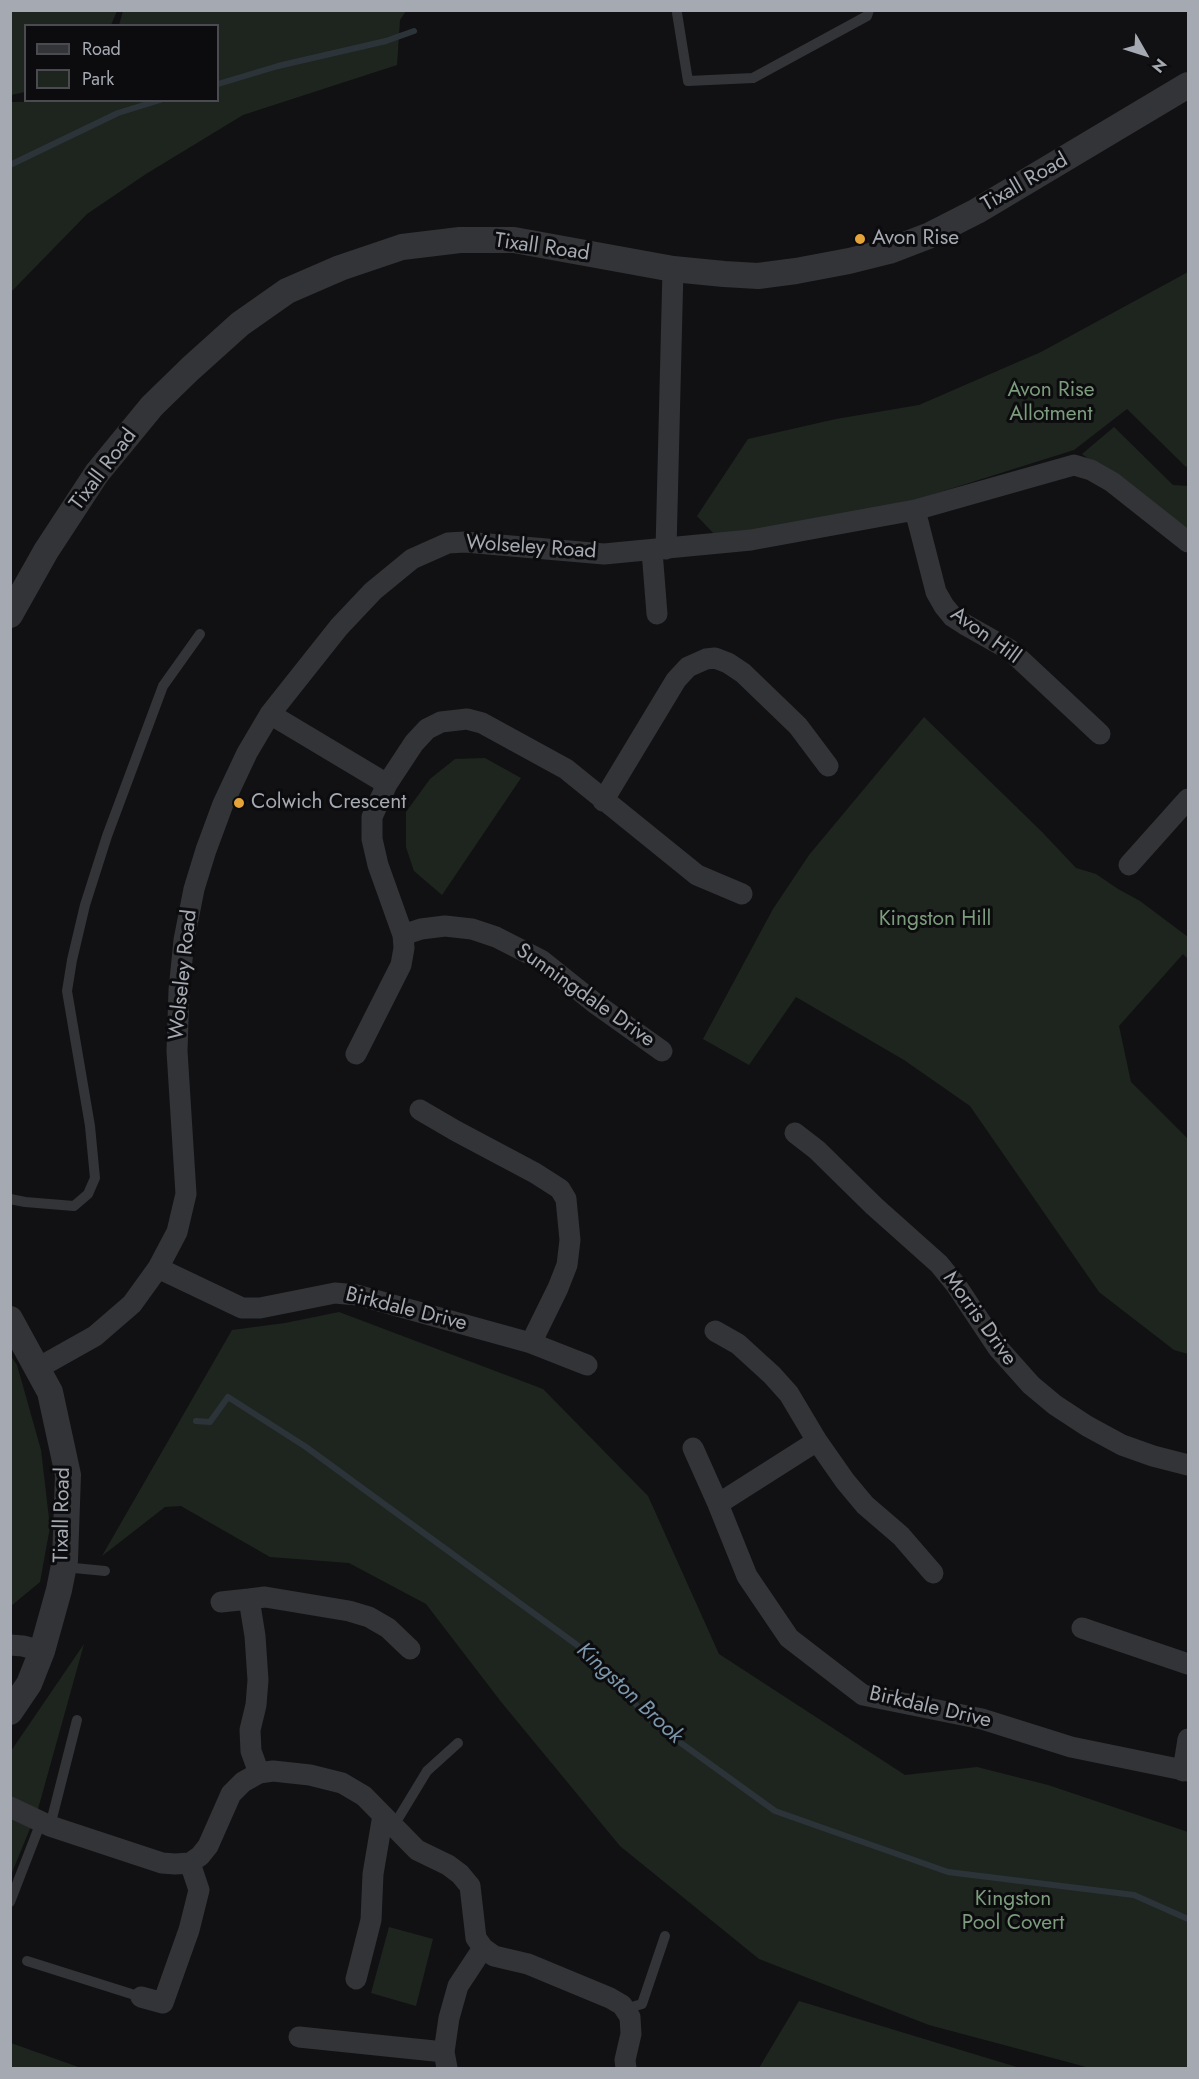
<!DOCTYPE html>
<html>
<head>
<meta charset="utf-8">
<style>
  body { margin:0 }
  #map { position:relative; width:1199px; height:2079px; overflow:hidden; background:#111113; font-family:Jost,sans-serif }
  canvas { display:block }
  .frame { position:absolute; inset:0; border:12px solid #a4a9b2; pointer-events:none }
  .legend { position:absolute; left:24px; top:24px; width:195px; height:78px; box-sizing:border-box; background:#0c0c0e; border:2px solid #494b50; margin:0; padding:8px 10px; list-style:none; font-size:18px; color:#a4a9b2 }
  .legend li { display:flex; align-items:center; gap:12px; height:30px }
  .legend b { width:30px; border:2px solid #494b50 }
  .north { position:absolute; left:1115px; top:24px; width:60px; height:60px; -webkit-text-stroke:4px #0c0c0e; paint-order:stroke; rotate:129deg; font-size:16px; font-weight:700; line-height:24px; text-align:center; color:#a4a9b2 }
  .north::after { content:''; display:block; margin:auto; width:21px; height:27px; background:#a4a9b2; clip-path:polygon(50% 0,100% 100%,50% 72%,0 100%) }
</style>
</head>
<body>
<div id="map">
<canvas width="1199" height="2079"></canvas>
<div class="frame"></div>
<ul class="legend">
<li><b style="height:8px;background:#333437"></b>Road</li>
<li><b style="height:16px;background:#1e251f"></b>Park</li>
</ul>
<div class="north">N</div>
</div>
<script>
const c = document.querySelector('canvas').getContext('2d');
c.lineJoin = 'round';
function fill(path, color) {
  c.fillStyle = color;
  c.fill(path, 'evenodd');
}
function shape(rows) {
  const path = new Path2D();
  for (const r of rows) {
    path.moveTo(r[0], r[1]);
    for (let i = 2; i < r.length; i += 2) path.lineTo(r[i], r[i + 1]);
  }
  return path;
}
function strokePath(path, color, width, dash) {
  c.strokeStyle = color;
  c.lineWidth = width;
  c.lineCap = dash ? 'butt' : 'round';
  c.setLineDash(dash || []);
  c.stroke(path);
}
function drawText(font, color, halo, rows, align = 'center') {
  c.font = font + ' Jost,sans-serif';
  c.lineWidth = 6;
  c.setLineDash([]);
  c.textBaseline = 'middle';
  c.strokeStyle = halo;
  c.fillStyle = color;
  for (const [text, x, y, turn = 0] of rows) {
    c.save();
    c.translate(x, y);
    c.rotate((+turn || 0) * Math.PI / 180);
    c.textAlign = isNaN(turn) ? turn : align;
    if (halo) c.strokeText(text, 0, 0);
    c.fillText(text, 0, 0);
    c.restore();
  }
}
const green = shape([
  [11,10,117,10,117,11,111,25,26,26,25,92,11,95],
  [123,11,406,11,400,20,397,65,243,115,146,174,87,214,11,292,11,102,218,100,218,26,119,25],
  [1188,272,1188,465,1186,467,1127,409,1074,450,915,500,717,537,697,516,748,439,836,419,919,405,1041,352],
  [1114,427,1173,485,1188,486,1188,533,1082,454],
  [924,717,1042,832,1076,868,1096,874,1118,889,1140,901,1188,937,1188,959,1183,954,1119,1026,1131,1082,1188,1139,1188,1354,1174,1350,1099,1292,970,1106,904,1060,796,997,749,1065,703,1039,773,909,809,855],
  [485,758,521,778,442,895,414,871,406,847,406,812,430,779,455,759],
  [339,1312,543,1389,648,1496,719,1654,905,1775,977,1767,1048,1785,1188,1832,1188,2068,1090,2068,929,2025,759,1959,620,1846,502,1703,426,1604,349,1563,270,1557,181,1506,165,1507,102,1556,232,1330,285,1323],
  [11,1356,17,1365,41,1450,50,1527,40,1582,11,1606],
  [84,1644,38,1809,11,1875,11,1751],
  [389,1927,433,1939,416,2006,371,1993],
  [799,2001,1020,2068,759,2068],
  [10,2043,11,2043,81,2068,11,2068]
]);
const stream = shape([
  [218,84,278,66,386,41,414,31],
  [10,165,118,113,160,100],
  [196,1421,210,1422,228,1397,306,1447,577,1645,656,1725,775,1811,948,1872,1134,1895,1188,1919]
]);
const service = shape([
  [677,13,688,81,753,78,867,16,869,10],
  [10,1199,25,1202,74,1206,88,1194,95,1178,90,1126,67,991,72,960,85,905,107,836,163,686,200,634],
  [64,1567,105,1571],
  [50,1826,77,1720],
  [393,1827,427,1771,458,1743],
  [10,1902,41,1822],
  [27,1961,141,1997],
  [625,2009,642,2004,665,1936]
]);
const minor = shape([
  [915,510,936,592,944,606,953,617,964,624,1010,650,1100,734],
  [666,549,673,269],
  [652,551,657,614],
  [270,714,387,784],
  [603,801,676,680,688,667,706,659,715,658,728,663,743,673,798,726,828,766],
  [1129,865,1188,799],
  [403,935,421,929,445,926,472,929,496,937,541,960,596,1004,662,1051],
  [356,1054,401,965,404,948,403,935,378,865,372,839,372,817,387,784,414,743,427,729,441,722,467,719,482,723,566,769,697,875,742,894],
  [420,1110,456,1131,535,1173,560,1189,566,1199,570,1240,567,1265,558,1288,531,1343],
  [795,1133,817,1150,874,1206,939,1264,956,1285,998,1348,1031,1385,1055,1405,1087,1426,1122,1445,1153,1456,1188,1465],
  [158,1268,242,1308,260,1308,335,1293,357,1295,531,1343,587,1365],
  [715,1331,738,1344,772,1375,789,1394,817,1441],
  [38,1368,95,1336,132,1304,158,1268,177,1232,186,1194,177,1051,179,990,184,940,194,889,206,850,223,804,247,753,270,714,339,627,373,591,412,559,448,543,465,542,604,554,751,540,915,510,1074,465,1091,470,1112,482,1188,542],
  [693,1448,718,1504,747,1576,789,1638,863,1695,982,1719,1071,1747,1188,1771],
  [718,1504,817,1441,845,1481,865,1505,901,1536,933,1573],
  [221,1602,249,1599],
  [1082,1628,1188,1664],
  [10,1645,23,1646,42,1651],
  [1183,1771,1188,1739],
  [259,1773,251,1751,250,1730,256,1705,258,1680,255,1636,249,1599,265,1597,349,1611,369,1617,388,1628,410,1649],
  [10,1807,50,1826,162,1863,175,1864,190,1863,200,1856,208,1846,231,1794,243,1782,259,1773,273,1771,310,1775,342,1783,364,1796,417,1850,448,1865,460,1874,470,1886,476,1938,483,1948,494,1956,528,1964,610,1998,622,2005,630,2017,631,2034,625,2060,626,2068],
  [356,1979,371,1920,373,1874,383,1815],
  [141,1997,163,2003,189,1930,199,1890,190,1863],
  [299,2037,444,2052],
  [447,2068,444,2052,449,2018,458,1986,483,1948]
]);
const tertiary = shape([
  [10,615,46,551,97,473,152,406,190,369,240,324,287,291,340,268,402,247,460,240,514,240,673,269,724,274,758,276,796,271,849,261,889,251,928,236,977,211,1188,85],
  [10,1319,50,1392,68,1475,65,1560,59,1590,42,1651,29,1684,10,1712]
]);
const markers = [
  [860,239,6,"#e5a437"],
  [239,803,6,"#e5a437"]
];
const streetNames = [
  ["Tixall Road",1025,183,-30],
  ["Tixall Road",542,248,8],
  ["Tixall Road",104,470,-53],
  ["Wolseley Road",531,548,4],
  ["Avon Hill",985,636,36],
  ["Wolseley Road",184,975,-84],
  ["Sunningdale Drive",585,996,35],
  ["Birkdale Drive",406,1310,14],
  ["Morris Drive",979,1319,54],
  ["Tixall Road",63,1515,-89],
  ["Birkdale Drive",930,1708,13]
];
const poiNames = [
  ["Avon Rise",872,239],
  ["Colwich Crescent",251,803]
];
const parkNames = [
  ["Avon Rise",1051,391],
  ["Allotment",1051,415],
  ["Kingston Hill",935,920],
  ["Kingston",1013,1900],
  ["Pool Covert",1013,1924]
];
const waterNames = [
  ["Kingston Brook",629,1694,43]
];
fill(green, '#1e251f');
strokePath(stream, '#2c343a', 6);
strokePath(service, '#333437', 10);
strokePath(minor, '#333437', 21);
strokePath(tertiary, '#333437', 26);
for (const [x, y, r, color] of markers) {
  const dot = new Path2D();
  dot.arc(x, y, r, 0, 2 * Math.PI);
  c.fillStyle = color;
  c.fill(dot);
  strokePath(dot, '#0c0c0e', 2);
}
drawText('21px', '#a4a9b2', '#0c0c0e', streetNames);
drawText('21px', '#a4a9b2', '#0c0c0e', poiNames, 'left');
drawText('21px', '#7c9c7d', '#0c0c0e', parkNames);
drawText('italic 22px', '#7c97ac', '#0c0c0e', waterNames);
</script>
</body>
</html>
